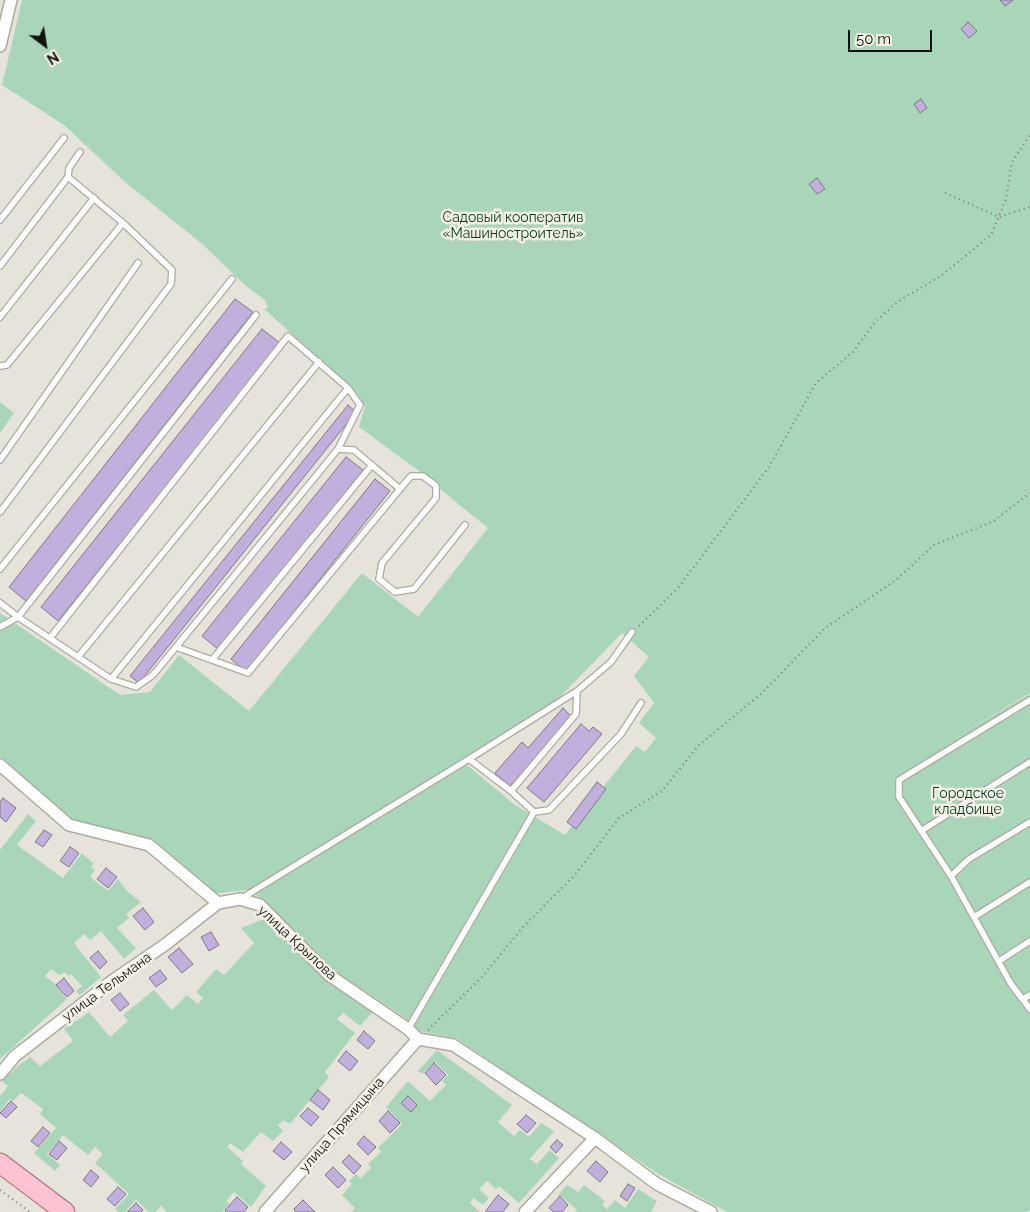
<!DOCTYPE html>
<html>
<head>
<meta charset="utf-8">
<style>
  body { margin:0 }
  #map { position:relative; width:1030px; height:1212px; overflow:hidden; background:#e6e4da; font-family:Raleway,sans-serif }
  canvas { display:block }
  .north { position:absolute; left:20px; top:20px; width:50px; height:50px; -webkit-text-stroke:4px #f4f1e7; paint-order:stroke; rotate:149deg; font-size:14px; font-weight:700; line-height:20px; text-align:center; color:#12120e }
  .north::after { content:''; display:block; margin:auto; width:18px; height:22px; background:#12120e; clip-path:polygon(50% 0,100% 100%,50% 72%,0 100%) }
  .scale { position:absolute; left:848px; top:30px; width:84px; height:22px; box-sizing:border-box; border:2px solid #12120e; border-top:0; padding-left:6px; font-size:15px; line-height:18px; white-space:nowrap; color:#12120e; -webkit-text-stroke:4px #f4f1e7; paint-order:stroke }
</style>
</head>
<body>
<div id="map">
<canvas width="1030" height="1212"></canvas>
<div class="north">N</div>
<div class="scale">50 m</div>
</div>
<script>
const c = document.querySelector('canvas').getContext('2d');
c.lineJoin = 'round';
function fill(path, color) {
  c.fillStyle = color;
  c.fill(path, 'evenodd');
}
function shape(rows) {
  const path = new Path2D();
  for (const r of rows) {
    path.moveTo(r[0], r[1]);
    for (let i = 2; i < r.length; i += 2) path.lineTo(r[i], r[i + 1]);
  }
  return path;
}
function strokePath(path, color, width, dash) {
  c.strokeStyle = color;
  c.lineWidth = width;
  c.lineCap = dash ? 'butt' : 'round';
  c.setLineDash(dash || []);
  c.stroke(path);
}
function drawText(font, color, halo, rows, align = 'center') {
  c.font = font + ' Raleway,sans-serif';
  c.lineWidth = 5;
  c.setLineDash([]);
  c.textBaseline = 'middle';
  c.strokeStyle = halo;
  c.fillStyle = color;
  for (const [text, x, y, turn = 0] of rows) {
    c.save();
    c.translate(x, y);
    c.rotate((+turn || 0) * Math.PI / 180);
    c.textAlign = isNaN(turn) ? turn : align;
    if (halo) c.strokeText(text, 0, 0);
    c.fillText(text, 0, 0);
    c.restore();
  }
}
const green = shape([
  [22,0,1030,0,1030,693,954,738,1030,694,1030,1210,1026,1212,727,1212,660,1175,456,1038,418,1031,404,1017,330,968,263,899,246,890,212,894,149,840,70,820,0,757,0,613,120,695,150,692,179,655,249,711,362,573,418,617,488,528,441,490,438,485,359,427,365,406,349,385,264,309,268,308,265,300,247,287,201,243,125,182,64,125,2,85],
  [622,633,649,657,634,676,654,703,639,723,656,738,645,752,636,746,565,835,515,805,461,760,559,698],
  [0,402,14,413,0,433],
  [28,814,36,821,17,845,63,878,82,853,94,864,91,867,95,870,90,877,108,891,118,879,127,891,141,902,126,914,129,918,117,928,136,948,124,959,101,931,90,940,84,934,74,943,101,977,80,995,76,991,82,986,71,974,68,976,65,972,59,975,51,969,45,976,54,983,67,999,0,1059,0,850],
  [266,918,319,974,372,1013,360,1026,343,1013,337,1019,355,1033,325,1072,329,1077,290,1124,283,1120,278,1125,283,1131,273,1141,261,1132,243,1152,230,1143,227,1147,243,1161,241,1164,266,1186,251,1207,234,1192,226,1201,229,1204,222,1212,167,1212,161,1206,155,1212,149,1212,136,1200,125,1212,119,1212,115,1209,129,1194,95,1163,103,1154,95,1147,88,1155,63,1135,47,1154,60,1165,55,1171,34,1153,56,1128,40,1114,43,1109,21,1093,13,1101,10,1099,0,1111,0,1096,8,1086,2,1081,18,1066,30,1057,40,1066,73,1041,64,1029,89,1012,110,1037,128,1021,123,1015,154,990,172,1010,187,995,198,1004,203,998,196,992,216,969,224,975,254,943,241,928],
  [437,1050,512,1105,498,1122,514,1136,520,1130,529,1137,541,1123,554,1131,530,1159,537,1164,550,1150,559,1158,519,1203,499,1186,496,1189,487,1181,479,1189,489,1198,483,1205,474,1198,470,1203,480,1212,351,1212,355,1208,342,1195,352,1184,349,1181,356,1174,361,1178,371,1168,368,1164,381,1152,378,1148,402,1124,386,1107,408,1081,430,1101,446,1085,442,1081,448,1075,435,1062,422,1074,418,1071],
  [567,1185,578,1192,584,1185,605,1201,602,1205,607,1209,615,1200,625,1208,638,1189,657,1201,651,1212,576,1212,577,1210,559,1194]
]);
const building = shape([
  [1000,0,1013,0,1005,6,1000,0],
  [968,22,977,31,969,38,961,29,968,22],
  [921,99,927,108,920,113,914,104,921,99],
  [817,178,825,189,817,194,809,184,817,178],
  [235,299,253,312,26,601,9,587,235,299],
  [262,329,280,343,58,621,41,607,262,329],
  [348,405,356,412,139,683,130,676,348,405],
  [346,457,363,470,218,649,202,636,346,457],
  [375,479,390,491,246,672,231,659,375,479],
  [563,708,571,716,510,786,495,773,522,742,528,748,563,708],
  [581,724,589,731,593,727,602,734,544,802,527,788,581,724],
  [597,782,606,789,576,829,567,822,597,782],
  [3,798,16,808,6,822,0,817,0,802,3,798],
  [44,830,52,835,43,847,35,842,44,830],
  [70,847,79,853,69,867,60,861,70,847],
  [106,868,117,877,108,888,97,879,106,868],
  [143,908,154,922,145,930,133,916,143,908],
  [211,932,219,945,209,951,201,937,211,932],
  [179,948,193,964,182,973,168,957,179,948],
  [98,951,107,962,100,969,90,958,98,951],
  [160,970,167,979,156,987,149,978,160,970],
  [64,978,74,991,67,997,56,985,64,978],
  [120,993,129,1004,120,1011,111,1000,120,993],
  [364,1031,375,1041,368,1049,357,1040,364,1031],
  [346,1051,358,1061,350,1071,338,1061,346,1051],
  [434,1063,446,1075,436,1085,425,1073,434,1063],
  [318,1090,330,1100,323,1110,310,1100,318,1090],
  [408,1096,417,1105,411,1112,401,1103,408,1096],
  [11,1101,17,1107,6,1118,0,1113,11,1101],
  [308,1108,319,1117,311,1126,300,1116,308,1108],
  [388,1111,400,1123,390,1133,379,1121,388,1111],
  [526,1115,536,1123,527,1133,517,1124,526,1115],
  [43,1127,50,1133,38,1147,31,1141,43,1127],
  [364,1136,376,1147,368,1155,357,1144,364,1136],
  [557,1140,563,1145,556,1153,550,1147,557,1140],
  [59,1141,67,1148,57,1160,49,1154,59,1141],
  [281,1142,292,1152,284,1160,273,1151,281,1142],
  [349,1155,361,1166,354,1174,342,1162,349,1155],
  [596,1161,608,1172,600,1182,587,1171,596,1161],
  [333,1167,346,1180,338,1188,325,1175,333,1167],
  [91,1170,99,1177,91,1187,83,1180,91,1170],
  [628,1184,635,1188,627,1201,620,1196,628,1184],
  [118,1187,126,1194,115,1206,107,1199,118,1187],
  [498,1195,509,1204,503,1212,485,1212,498,1195],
  [560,1196,568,1205,562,1212,554,1212,549,1208,560,1196],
  [237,1197,248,1207,244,1212,226,1212,225,1210,237,1197],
  [303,1200,315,1212,296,1212,294,1209,303,1200],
  [136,1203,143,1210,141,1212,127,1212,136,1203]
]);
const path = shape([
  [945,193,999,217,1030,207],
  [639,626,678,588,769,467,816,383,853,352,876,321,893,306,902,299,941,276,991,235,1006,199,1012,162,1030,135],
  [428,1030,481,978,524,926,574,876,619,818,662,791,698,746,761,694,824,629,896,580,934,545,994,521,1030,493],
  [0,1190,30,1212]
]);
const service = shape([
  [0,220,64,138],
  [0,266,68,177],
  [0,317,94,198],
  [0,366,7,365,123,223],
  [0,460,138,263],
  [0,512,171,284,172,270,123,223,68,177,69,168,80,152],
  [0,569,232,279],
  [0,603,18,617,256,315],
  [0,627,18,617,111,679,136,687,153,675,338,449,354,450,400,489,411,476,423,476,436,486,436,498,382,563,379,579,395,592,414,589,465,525],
  [50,638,288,336,348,388,360,405,338,449],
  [176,647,212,660,372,465],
  [78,657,319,362],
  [212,660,248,673,400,489],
  [111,679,348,388],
  [1030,700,899,780,899,797,951,876,1011,984,1030,1009],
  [469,759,511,791,534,812,549,810,621,734,641,703],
  [511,791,576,714,577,691],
  [921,831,1030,762],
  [951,876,969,859,1030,822],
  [242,898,469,759,577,691,611,662,632,632],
  [974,917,1030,882],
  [999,961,1030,941],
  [1023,999,1030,995],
  [408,1029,534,812]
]);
const minor = shape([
  [0,46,11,0],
  [0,765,69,825,149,845,218,903,240,899,260,905,329,975,408,1029,418,1039,453,1045,595,1138,525,1212],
  [0,1074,15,1056,112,981,166,944,218,903],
  [595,1138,657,1184,711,1212],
  [265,1212,418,1039]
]);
const primary = shape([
  [0,1163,65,1212]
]);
const parkNames = [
  ["Садовый кооператив",513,218],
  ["«Машиностроитель»",513,234],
  ["Городское",968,794],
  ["кладбище",968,810]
];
const streetNames = [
  ["улица Крылова",297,943,43],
  ["улица Тельмана",107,987,-36],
  ["улица Прямицына",342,1125,-49]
];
fill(green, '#a9d6b8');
fill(building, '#c1b0dd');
strokePath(building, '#7c7982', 1);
strokePath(service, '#adaba1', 8);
strokePath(minor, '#adaba1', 14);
strokePath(primary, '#ab6b7b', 21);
strokePath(path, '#7b7a73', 2, [1, 4]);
strokePath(service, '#fff', 5.5);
strokePath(minor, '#fff', 11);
strokePath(primary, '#fec3d3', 19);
drawText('14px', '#003b1f', '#f4f1e7', parkNames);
drawText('14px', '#12120e', '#f4f1e7', streetNames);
</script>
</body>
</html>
